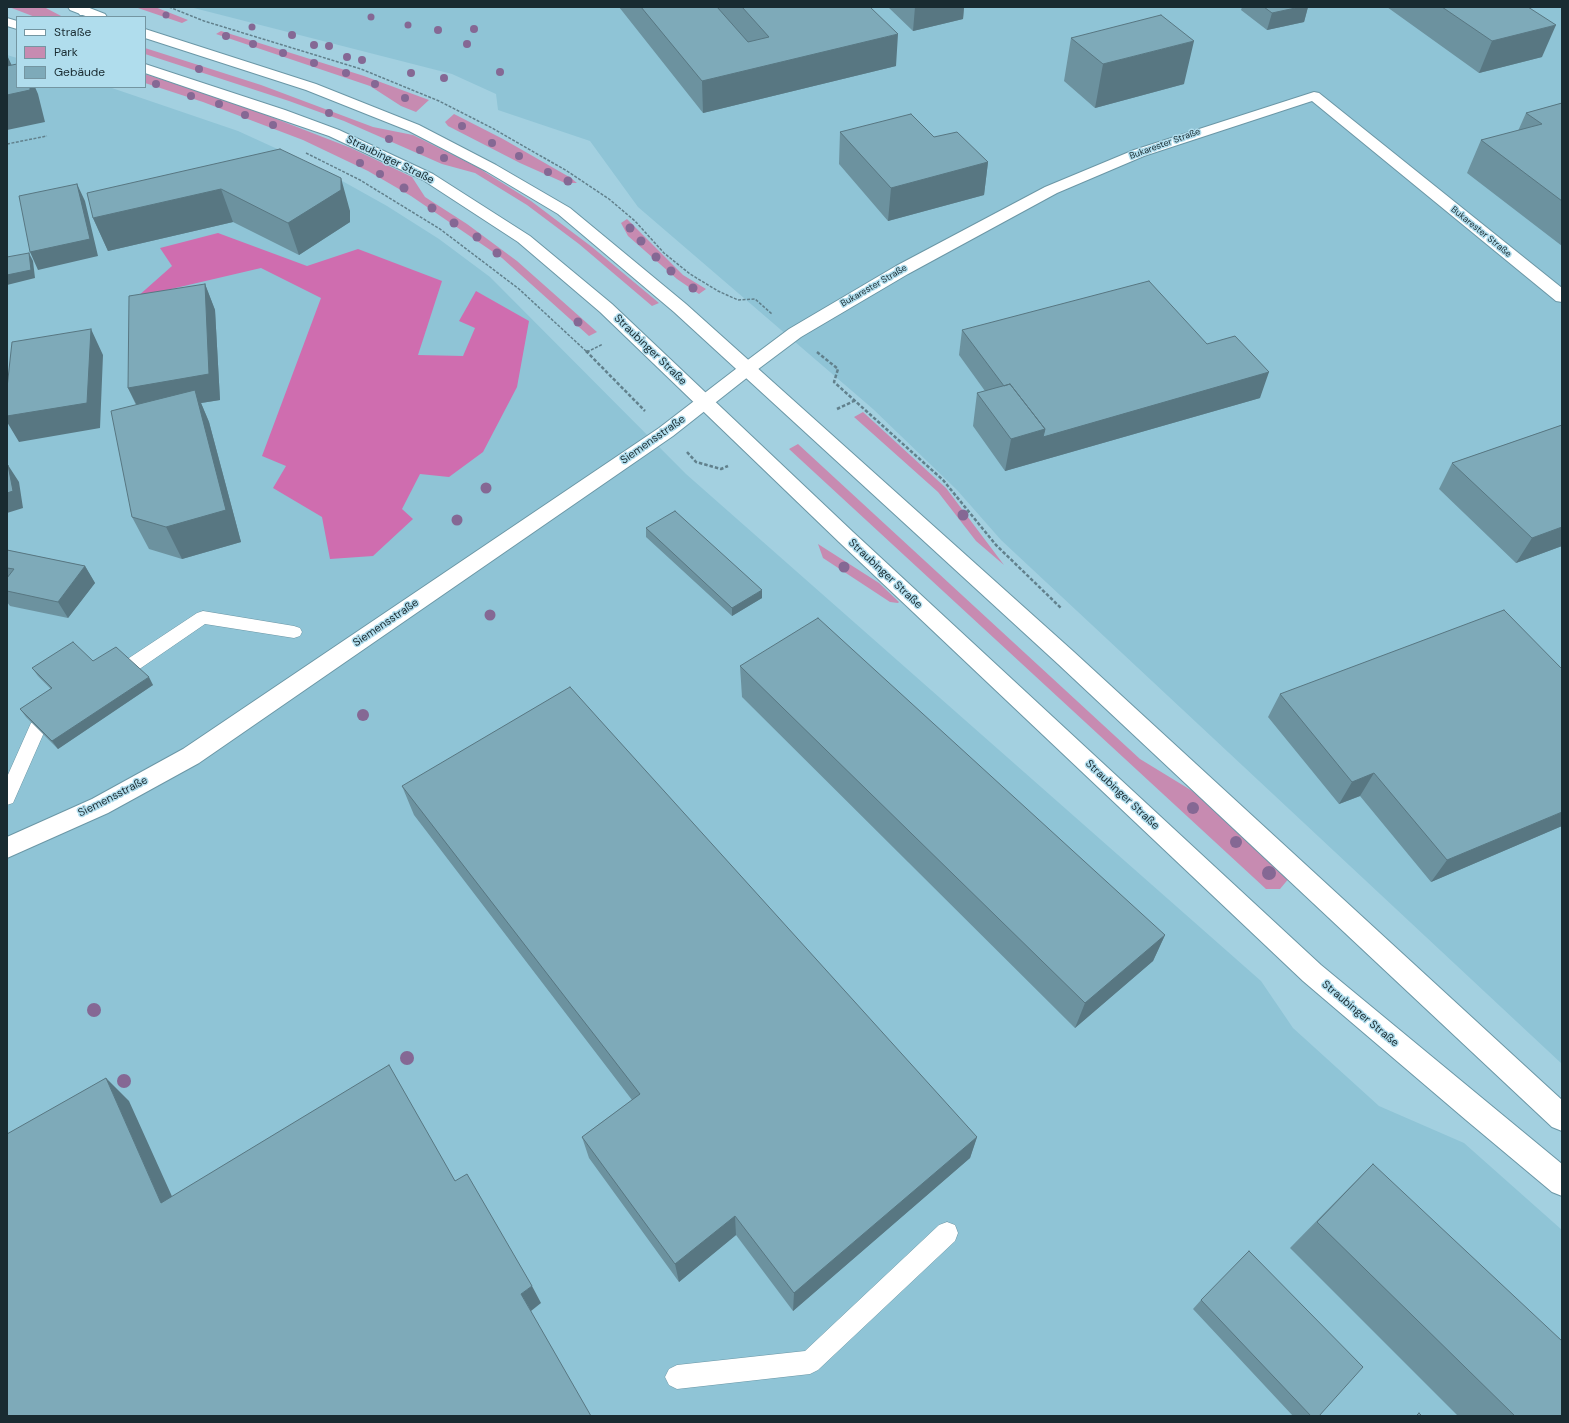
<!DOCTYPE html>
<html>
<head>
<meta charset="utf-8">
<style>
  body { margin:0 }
  #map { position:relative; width:1569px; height:1423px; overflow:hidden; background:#a3d0e0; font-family:"DM Sans",sans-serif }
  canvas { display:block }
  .frame { position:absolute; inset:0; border:8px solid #192b31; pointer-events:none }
  .legend { position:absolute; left:16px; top:16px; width:130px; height:72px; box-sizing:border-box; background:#b0dded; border:1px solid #7496a2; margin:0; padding:5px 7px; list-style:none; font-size:12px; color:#192b31 }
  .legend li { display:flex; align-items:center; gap:8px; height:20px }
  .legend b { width:20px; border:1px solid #7496a2 }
</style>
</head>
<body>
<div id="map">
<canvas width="1569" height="1423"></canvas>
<div class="frame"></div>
<ul class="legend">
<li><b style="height:5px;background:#fff"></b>Straße</li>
<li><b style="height:11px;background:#c78bb1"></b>Park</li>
<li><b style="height:11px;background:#7eaab9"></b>Gebäude</li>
</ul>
</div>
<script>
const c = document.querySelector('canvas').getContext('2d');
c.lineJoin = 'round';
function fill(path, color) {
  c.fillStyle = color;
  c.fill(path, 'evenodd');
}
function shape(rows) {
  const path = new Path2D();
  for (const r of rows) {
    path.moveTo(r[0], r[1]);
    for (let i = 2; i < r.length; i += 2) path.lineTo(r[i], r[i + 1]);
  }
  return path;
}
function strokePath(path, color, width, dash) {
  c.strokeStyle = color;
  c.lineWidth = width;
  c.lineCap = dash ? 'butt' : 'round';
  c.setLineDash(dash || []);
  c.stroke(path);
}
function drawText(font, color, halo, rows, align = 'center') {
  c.font = font + ' "DM Sans",sans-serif';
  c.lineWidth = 3;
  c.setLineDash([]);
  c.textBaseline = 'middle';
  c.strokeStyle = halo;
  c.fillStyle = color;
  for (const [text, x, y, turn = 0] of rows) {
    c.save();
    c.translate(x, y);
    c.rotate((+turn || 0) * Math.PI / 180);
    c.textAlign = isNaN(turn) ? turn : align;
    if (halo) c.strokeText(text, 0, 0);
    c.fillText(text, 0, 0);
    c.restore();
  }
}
const built = shape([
  [190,7,1562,7,1562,1064,1001,540,957,490,873,409,638,207,590,141,498,110,496,94,452,74],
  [7,55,17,58,17,87,109,87,238,131,319,168,387,206,439,239,490,277,686,474,1261,981,1293,1028,1379,1106,1464,1143,1562,1230,1562,1416,7,1416]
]);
const green = shape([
  [9,7,44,7,63,17,35,17],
  [135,7,155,7,188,20,182,23],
  [221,31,364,76,429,100,416,112,401,106,370,86,216,34],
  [145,48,261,85,373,127,413,135,477,167,531,201,592,247,659,303,652,306,579,244,527,205,475,173,442,164,344,121,289,101,145,54],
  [145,74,243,106,351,148,412,177,425,197,467,224,517,261,597,332,589,336,502,258,411,196,368,171,303,140,203,102,145,83],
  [454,114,503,139,571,178,577,183,565,183,520,163,448,126,445,122],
  [627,219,683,275,706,289,699,294,677,279,628,236,621,223],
  [863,412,946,488,1004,565,976,541,938,492,854,417],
  [798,444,1140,759,1212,803,1290,877,1280,889,1266,889,789,449],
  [818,544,879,583,899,602,898,603,890,602,823,558]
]);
const forest = shape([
  [218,233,307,266,358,249,442,281,418,355,463,356,475,328,459,321,476,291,529,321,517,387,483,452,449,477,420,474,402,509,413,519,373,556,330,559,322,517,273,488,286,466,262,456,321,298,261,268,137,297,172,266,160,248]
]);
const pathFar1 = shape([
  [169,7,204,21,361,69,439,101,492,128,567,171,609,199,635,221,664,253,690,274,718,291,738,300,755,299,772,314],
  [7,144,47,136],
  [306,153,360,180,440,229,519,289,587,352],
  [587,352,603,344]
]);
const path = shape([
  [586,351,645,411],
  [587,352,589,351],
  [817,352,838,369,834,382,943,480,996,545,1062,609],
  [837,409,856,400],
  [687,452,696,462,721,469,728,466]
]);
const service = shape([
  [203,611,294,626,300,628,302,632,300,636,294,638,205,624,138,670,132,671,126,670,124,665,126,660,197,613,203,611],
  [37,721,43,723,46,728,13,803,7,805,7,777,31,723,37,721],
  [947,1222,955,1225,958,1233,955,1241,818,1370,810,1374,677,1389,669,1385,665,1377,669,1369,677,1365,805,1351,939,1225,947,1222]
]);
const minor = shape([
  [1314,92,1319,93,1562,288,1562,302,1556,301,1312,101,1144,156,1057,193,908,274,801,337,753,373,747,375,741,373,738,369,741,365,789,329,896,266,1045,187,1134,150,1314,92]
]);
const tertiary = shape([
  [747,363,753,365,756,369,753,373,673,436,199,763,108,813,7,858,7,837,92,799,183,749,659,428,741,365,747,363]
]);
const secondary = shape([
  [68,7,87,7,105,14,107,17,88,17,70,10,68,7],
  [7,18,17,21,17,29,7,26,7,18],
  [145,29,316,84,419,125,496,165,570,208,686,304,1074,652,1562,1100,1562,1131,1552,1127,1058,664,674,312,558,214,486,171,409,131,306,90,145,38,145,29],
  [145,64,285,110,339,130,433,174,530,236,612,304,853,532,1321,965,1562,1164,1562,1196,1552,1192,1466,1120,1303,981,839,542,600,312,518,242,423,180,329,136,145,73,145,64]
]);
const trunk = shape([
  [75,7,89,7,92,12,90,15,80,15,75,7]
]);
const trees = [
  [166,15,3.5],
  [371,17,3.5],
  [408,25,3.5],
  [252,27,3.5],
  [474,29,4],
  [438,30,4],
  [292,35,4],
  [226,36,4],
  [253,44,4],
  [467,44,4],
  [314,45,4],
  [329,46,4],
  [283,53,4],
  [347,57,4],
  [362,60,4],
  [314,63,4],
  [199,69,4],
  [500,72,4],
  [346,73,4],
  [411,73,4],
  [444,78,4],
  [156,84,4],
  [375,84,4],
  [191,96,4],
  [405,98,4],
  [219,104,4],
  [329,113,4],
  [245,115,4],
  [273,125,4],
  [462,126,4],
  [389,139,4],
  [492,143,4],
  [420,150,4],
  [519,156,4],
  [444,158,4],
  [360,163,4],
  [548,172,4],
  [380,174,4],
  [568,181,4.5],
  [404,188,4.5],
  [432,208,4.5],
  [454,223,4.5],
  [630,228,4.5],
  [477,237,4.5],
  [641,241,4.5],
  [497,253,4.5],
  [656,257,4.5],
  [671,271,4.5],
  [693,288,4.5],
  [578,322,4.5],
  [486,488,5.5],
  [963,515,5.5],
  [457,520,5.5],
  [844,567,5.5],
  [490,615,5.5],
  [363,715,6],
  [1193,808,6],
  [1236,842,6],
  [1269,873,7],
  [94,1010,7],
  [407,1058,7],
  [124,1081,7]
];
const wall = shape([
  [619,7,870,7,896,66,703,113],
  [888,7,964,7,963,19,913,31],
  [1242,7,1308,7,1304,22,1267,30,1241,10],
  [1387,7,1528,7,1542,57,1479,73],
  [1071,38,1184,84,1095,108,1064,81],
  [1562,103,1562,246,1467,173,1481,140,1518,131,1526,113],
  [840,132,934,137,988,162,984,195,888,221,839,164],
  [280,149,350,211,350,222,299,255,233,222,108,251,93,218],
  [205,284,215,310,220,400,201,403,209,422,241,542,182,559,149,549,132,517,136,405,128,388],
  [962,330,1207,344,1260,398,1005,471,973,426,977,393,985,391,959,355],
  [1562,425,1562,546,1516,563,1439,489,1452,463],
  [646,528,762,598,732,616,646,537],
  [7,550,85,566,95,583,68,618,10,606,7,602],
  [93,661,153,685,58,749,26,717,20,709,51,689,38,676,32,668],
  [740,666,1165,935,1153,961,1075,1028,742,697],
  [1280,694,1562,826,1431,882,1360,796,1339,804,1268,717],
  [402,786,977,1137,970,1158,793,1311,736,1235,679,1282,589,1158,582,1137,632,1100,414,815],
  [1373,1164,1562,1416,1458,1416,1290,1248,1344,1193],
  [1201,1300,1319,1416,1293,1416,1193,1309]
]);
const shadedWall = shape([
  [915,7,964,7,963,19,913,31],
  [1300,7,1308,7,1304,22,1267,30,1272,13],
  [1556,25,1542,57,1479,73,1492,41],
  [898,34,896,66,703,113,702,81],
  [1194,41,1184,84,1095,108,1103,64],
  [7,55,17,77,17,87,7,64],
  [30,87,35,87,38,94,45,122,7,130,7,95],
  [988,162,984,195,888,221,891,188],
  [341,178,350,211,350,222,299,255,288,223],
  [77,184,85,201,98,256,38,270,30,252],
  [221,189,233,222,108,251,93,218],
  [29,253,33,261,35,278,7,285,7,275],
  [205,284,215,310,220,400,201,403,209,422,241,542,182,559,166,527,141,413,128,388],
  [91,329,103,355,100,428,19,442,7,422,7,416],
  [1269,372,1260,398,1005,471,1011,439,1045,429],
  [8,465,19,482,23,508,7,513,7,493],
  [1562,527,1562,546,1516,563,1532,538],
  [85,566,95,583,68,618,58,602],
  [762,590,762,598,732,616,732,608],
  [149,677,153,685,58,749,52,741],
  [1374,773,1360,796,1339,804,1352,782],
  [1562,812,1562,826,1431,882,1447,860],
  [1165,935,1153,961,1075,1028,1085,1003],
  [106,1078,129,1101,184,1223,161,1203],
  [977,1137,970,1158,793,1311,794,1293],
  [735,1216,736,1235,679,1282,675,1264],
  [532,1286,541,1303,531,1311,521,1294]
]);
const building = shape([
  [641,7,717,7,748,42,769,37,742,7,870,7,898,34,702,81,641,7],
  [1264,7,1300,7,1272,13,1264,7],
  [1442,7,1528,7,1556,25,1492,41,1442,7],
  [1161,15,1194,41,1103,64,1071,38,1161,15],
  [7,64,7,66,17,64,17,87,30,87,30,90,7,95,7,64],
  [1562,103,1562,201,1481,140,1542,124,1526,113,1562,103],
  [911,114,934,137,957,132,988,162,891,188,840,132,911,114],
  [280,149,341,178,341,190,288,223,221,189,93,218,87,193,280,149],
  [77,184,90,239,30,252,19,196,77,184],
  [29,253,31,270,7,275,7,257,29,253],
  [1149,281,1207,344,1235,336,1269,372,1043,437,1045,429,1010,384,1004,386,962,330,1149,281],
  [205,284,209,374,128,388,129,296,205,284],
  [91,329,87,403,7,416,7,388,12,342,91,329],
  [1010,384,1045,429,1011,439,977,393,1010,384],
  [195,390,226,510,166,527,132,517,111,411,195,390],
  [1562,425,1562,527,1532,538,1452,463,1562,425],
  [7,465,8,465,13,491,7,493,7,465],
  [675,511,762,590,732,608,646,528,675,511],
  [7,550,85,566,58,602,7,591,7,578,14,569,7,568,7,550],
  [1504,610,1562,669,1562,812,1447,860,1374,773,1352,782,1280,694,1504,610],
  [818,618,1165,935,1085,1003,740,666,818,618],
  [73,642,93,661,116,647,149,677,52,741,20,709,52,688,32,668,73,642],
  [570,687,977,1137,794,1293,735,1216,675,1264,582,1137,640,1094,402,786,570,687],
  [389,1065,455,1181,467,1174,532,1286,521,1294,591,1416,7,1416,7,1134,106,1078,161,1203,389,1065],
  [1373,1164,1562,1341,1562,1416,1515,1416,1317,1222,1373,1164],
  [1249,1251,1363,1367,1319,1416,1311,1416,1201,1300,1249,1251],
  [1419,1413,1422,1416,1416,1416,1419,1413]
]);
const farStreetnames = [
  ["Bukarester Straße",1165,144,-20],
  ["Bukarester Straße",1481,232,39],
  ["Bukarester Straße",874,286,-30]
];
const streetNames = [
  ["Straubinger Straße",390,160,26],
  ["Straubinger Straße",650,350,44],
  ["Siemensstraße",653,440,-35],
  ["Straubinger Straße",885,574,43],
  ["Siemensstraße",386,623,-34],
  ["Straubinger Straße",1122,795,43],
  ["Siemensstraße",113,797,-27],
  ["Straubinger Straße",1360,1014,40]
];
fill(built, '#8fc4d6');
fill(green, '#c78bb1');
fill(forest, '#cf6daf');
strokePath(service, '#6b97a6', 1);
strokePath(minor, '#6b97a6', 2);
strokePath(tertiary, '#6b97a6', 2);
strokePath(secondary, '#6b97a6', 2);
strokePath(trunk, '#6b97a6', 2);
strokePath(pathFar1, '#61808c', 1.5, [3, 1.5]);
strokePath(path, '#61808c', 2.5, [3.5, 2]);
fill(service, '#fff');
fill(minor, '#fff');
fill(tertiary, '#fff');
fill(secondary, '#fff');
fill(trunk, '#fff');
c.fillStyle = '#856894';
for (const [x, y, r] of trees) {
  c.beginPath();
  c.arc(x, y, r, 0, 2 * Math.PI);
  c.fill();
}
fill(wall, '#6c929f');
fill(shadedWall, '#587782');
fill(building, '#7eaab9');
strokePath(building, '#587782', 1);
drawText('9px', '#192b31', '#b0dded', farStreetnames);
drawText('11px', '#192b31', '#b0dded', streetNames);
</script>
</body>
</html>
